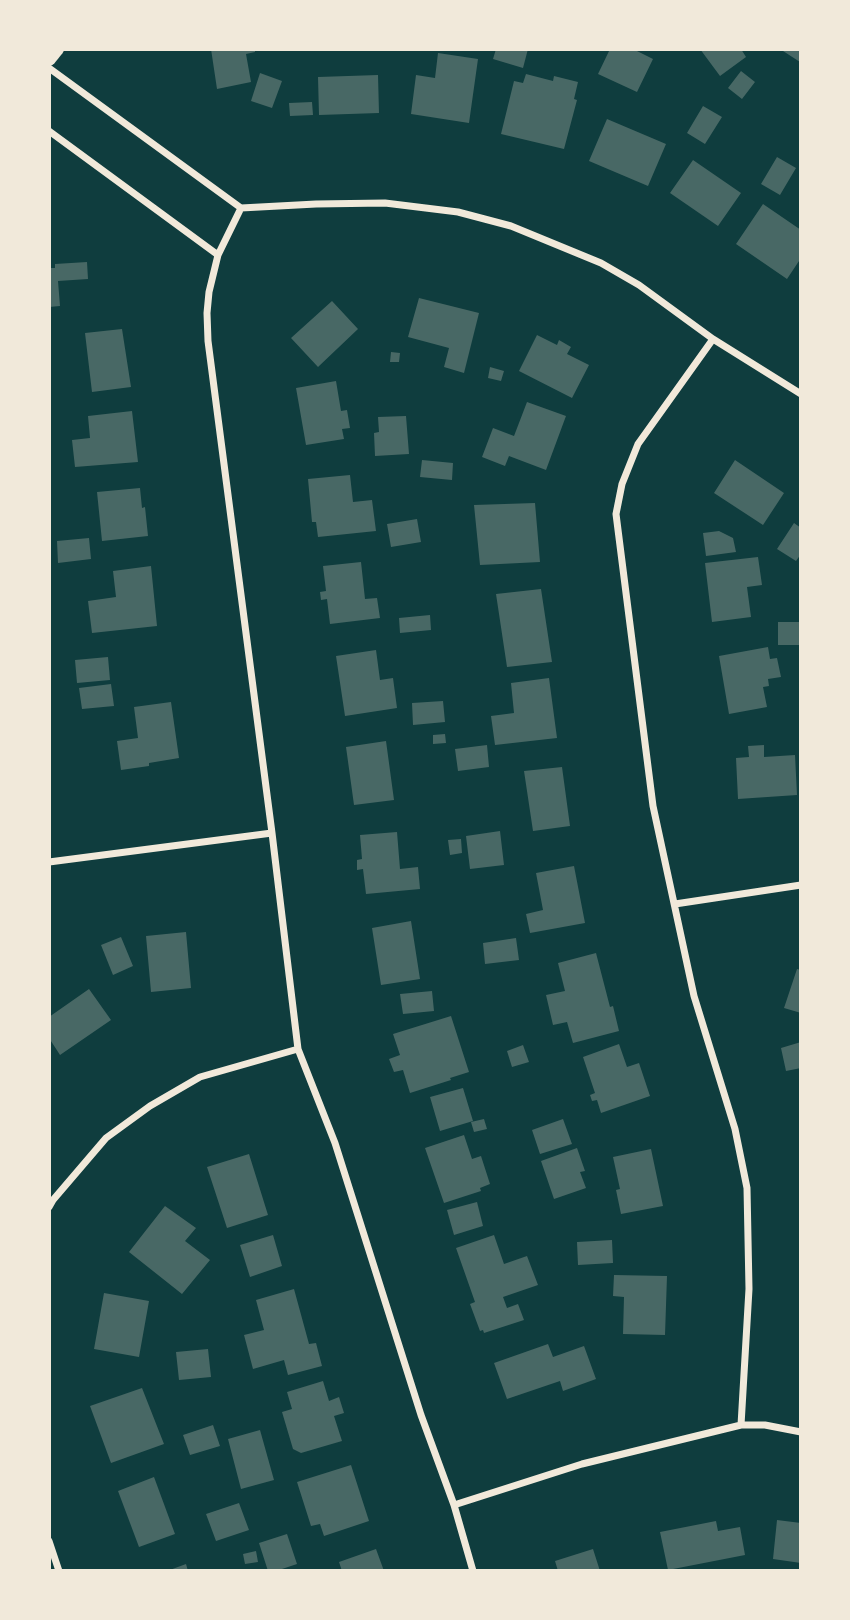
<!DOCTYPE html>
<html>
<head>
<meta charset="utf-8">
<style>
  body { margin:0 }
  #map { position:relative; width:850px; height:1620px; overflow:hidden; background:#0f3d3e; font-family:Mulish,sans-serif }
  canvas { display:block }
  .frame { position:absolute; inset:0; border:51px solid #f1e9da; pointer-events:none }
</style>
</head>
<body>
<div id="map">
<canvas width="850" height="1620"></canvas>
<div class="frame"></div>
</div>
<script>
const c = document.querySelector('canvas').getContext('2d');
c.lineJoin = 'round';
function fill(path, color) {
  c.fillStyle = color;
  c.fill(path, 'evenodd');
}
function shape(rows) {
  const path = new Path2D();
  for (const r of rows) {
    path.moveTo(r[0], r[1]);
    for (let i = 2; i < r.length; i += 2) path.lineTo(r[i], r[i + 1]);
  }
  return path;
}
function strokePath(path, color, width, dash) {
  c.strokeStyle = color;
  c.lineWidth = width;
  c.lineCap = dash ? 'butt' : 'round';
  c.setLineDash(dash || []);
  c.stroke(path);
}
const building = shape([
  [211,49,255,49,255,52,246,54,251,82,217,89],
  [496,49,528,49,523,68,493,59],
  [610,49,633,49,653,59,637,92,598,74],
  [700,49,741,49,746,57,720,76],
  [784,49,801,49,800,62,783,51],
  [438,53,478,59,469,123,411,114,416,75,435,78],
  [741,71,755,82,742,99,728,88],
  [260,73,282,81,272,108,251,101],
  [526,74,553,81,554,76,578,82,574,99,577,100,564,149,501,134,514,81,523,83],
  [378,75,379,113,319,115,318,77],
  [312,102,313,115,290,116,289,103],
  [703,106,722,117,705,144,687,133],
  [607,119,666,144,648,186,589,161],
  [777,157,796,168,780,195,761,184],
  [693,160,741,193,718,226,670,193],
  [763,204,801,230,801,258,787,279,736,244],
  [87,262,88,279,58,281,60,306,49,307,49,268,55,268,55,264],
  [419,298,479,313,464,373,444,367,449,348,408,337],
  [332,301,358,329,318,367,291,338],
  [122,329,131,387,92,392,85,333],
  [537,335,557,345,559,340,571,347,567,354,589,365,572,398,519,371],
  [391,352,400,353,399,362,390,362],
  [490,367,504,371,501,381,488,378],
  [336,381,341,411,347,410,350,428,342,429,344,439,306,445,296,388],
  [527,402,566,416,546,470,509,456,505,466,482,457,493,428,514,436],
  [132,411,138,462,75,467,72,440,90,438,88,416],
  [406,416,409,454,375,456,374,433,379,432,378,417],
  [422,460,453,463,452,480,420,477],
  [735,460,784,493,763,525,714,493],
  [350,475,353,502,372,500,376,531,318,537,316,522,312,522,308,479],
  [140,488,142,508,145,507,148,536,102,541,97,492],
  [535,503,540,562,480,565,474,505],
  [417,519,421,542,391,547,387,524],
  [794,523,801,528,801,554,796,561,777,549],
  [719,531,733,538,736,552,706,556,703,533],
  [89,538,91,559,58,563,57,541],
  [758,557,762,585,747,587,751,617,712,622,705,563],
  [361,562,365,599,377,598,380,618,330,624,327,599,321,600,320,592,326,591,323,566],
  [151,566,157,626,92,633,88,601,116,597,113,571],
  [541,589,552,662,507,667,496,594],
  [430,615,431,630,400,633,399,618],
  [778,622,801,622,801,645,778,645],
  [768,647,770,659,777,658,781,677,768,679,769,686,763,687,767,707,729,714,719,656],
  [376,650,380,680,393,678,397,708,345,716,336,656],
  [108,657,110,680,77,683,75,660],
  [549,678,557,738,495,745,491,716,514,713,511,683],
  [111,684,114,706,82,709,79,688],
  [443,701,445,722,413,725,412,703],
  [171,702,179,758,149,763,149,766,121,770,117,741,138,738,134,707],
  [445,734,446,743,433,744,433,735],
  [386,741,394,800,354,805,346,747],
  [487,745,489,767,458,771,455,749],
  [764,745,764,757,795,755,797,795,738,799,736,758,749,757,748,746],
  [562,767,570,826,533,831,524,771],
  [500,831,504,865,470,869,466,836],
  [397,832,400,869,418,867,420,889,366,894,363,869,357,870,357,860,362,859,360,835],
  [461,839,462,853,450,855,448,840],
  [574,866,585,923,530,933,526,914,543,910,536,873],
  [411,921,420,979,381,985,372,928],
  [186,932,191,988,151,992,146,936],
  [121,937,133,966,113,975,101,945],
  [516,938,519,960,485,964,483,943],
  [596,953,610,1007,613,1006,619,1031,573,1043,567,1022,553,1025,546,995,565,991,558,963],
  [797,969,801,970,801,1013,784,1008],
  [89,989,111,1020,60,1055,49,1038,49,1017],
  [432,991,434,1011,403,1014,400,994],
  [451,1016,469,1072,450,1078,451,1080,410,1093,403,1070,394,1072,389,1059,400,1055,393,1034],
  [801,1042,801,1068,786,1071,781,1048],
  [619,1044,627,1067,639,1063,650,1096,601,1113,597,1100,592,1101,590,1095,595,1093,583,1057],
  [523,1045,529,1062,512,1067,507,1051],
  [463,1088,473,1121,440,1131,430,1097],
  [484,1119,487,1129,474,1132,471,1122],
  [563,1119,572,1144,540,1154,532,1130],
  [464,1135,472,1159,481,1156,490,1184,480,1188,481,1191,444,1203,425,1148],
  [577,1148,585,1171,580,1172,586,1188,554,1199,541,1161],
  [651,1149,663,1206,621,1214,616,1190,620,1189,613,1157],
  [249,1154,268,1215,227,1228,207,1167],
  [477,1202,483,1226,454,1235,447,1210],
  [165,1206,196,1228,185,1241,210,1260,182,1294,129,1252],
  [273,1235,282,1266,250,1277,240,1245],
  [494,1235,504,1264,527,1256,538,1285,503,1297,507,1308,518,1304,524,1320,484,1333,483,1330,480,1331,470,1304,475,1302,456,1248],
  [612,1240,613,1263,578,1265,577,1242],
  [614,1275,667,1276,665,1335,623,1334,624,1297,613,1296],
  [294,1289,309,1344,316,1343,322,1366,288,1375,284,1360,253,1369,244,1335,264,1330,256,1300],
  [104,1293,149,1301,139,1357,94,1349],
  [548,1344,553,1357,584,1346,596,1379,563,1391,560,1381,507,1399,494,1363],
  [208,1349,211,1377,179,1380,176,1352],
  [323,1381,329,1401,339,1397,344,1413,334,1416,342,1441,301,1453,293,1449,282,1412,292,1409,287,1392],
  [142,1388,164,1444,111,1463,90,1406],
  [213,1425,220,1446,190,1455,183,1435],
  [260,1430,274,1480,241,1489,228,1439],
  [351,1465,369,1521,324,1536,320,1524,311,1526,297,1482],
  [154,1477,175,1534,139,1547,118,1491],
  [239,1503,249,1530,216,1541,206,1514],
  [777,1520,801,1523,801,1563,773,1559],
  [716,1521,718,1531,740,1527,745,1555,668,1570,660,1532],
  [287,1534,297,1564,276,1571,268,1571,259,1543],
  [376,1549,384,1571,342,1571,339,1562],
  [593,1549,600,1571,558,1571,555,1561],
  [256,1551,258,1562,245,1564,243,1554],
  [186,1564,188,1571,167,1571]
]);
const minor = shape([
  [49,68,241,208],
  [49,131,218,255],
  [241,208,218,255,209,292,207,313,208,341,272,833,298,1049,335,1143,421,1415,454,1505,473,1571],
  [241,208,316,204,385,203,458,212,511,226,601,263,639,285,713,339,801,394],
  [713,339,638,444,622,484,616,514,653,806,694,996,735,1129,747,1188,749,1289,741,1425],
  [49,862,272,833],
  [675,904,801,885],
  [49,1207,53,1200,106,1138,150,1106,200,1077,298,1049],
  [454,1505,582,1464,741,1425,765,1425,801,1432],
  [49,1541,59,1571]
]);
const secondary = shape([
  [49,59,57,49]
]);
fill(building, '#486865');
strokePath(minor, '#f1e9da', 7);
strokePath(secondary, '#f1e9da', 14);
</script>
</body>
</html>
